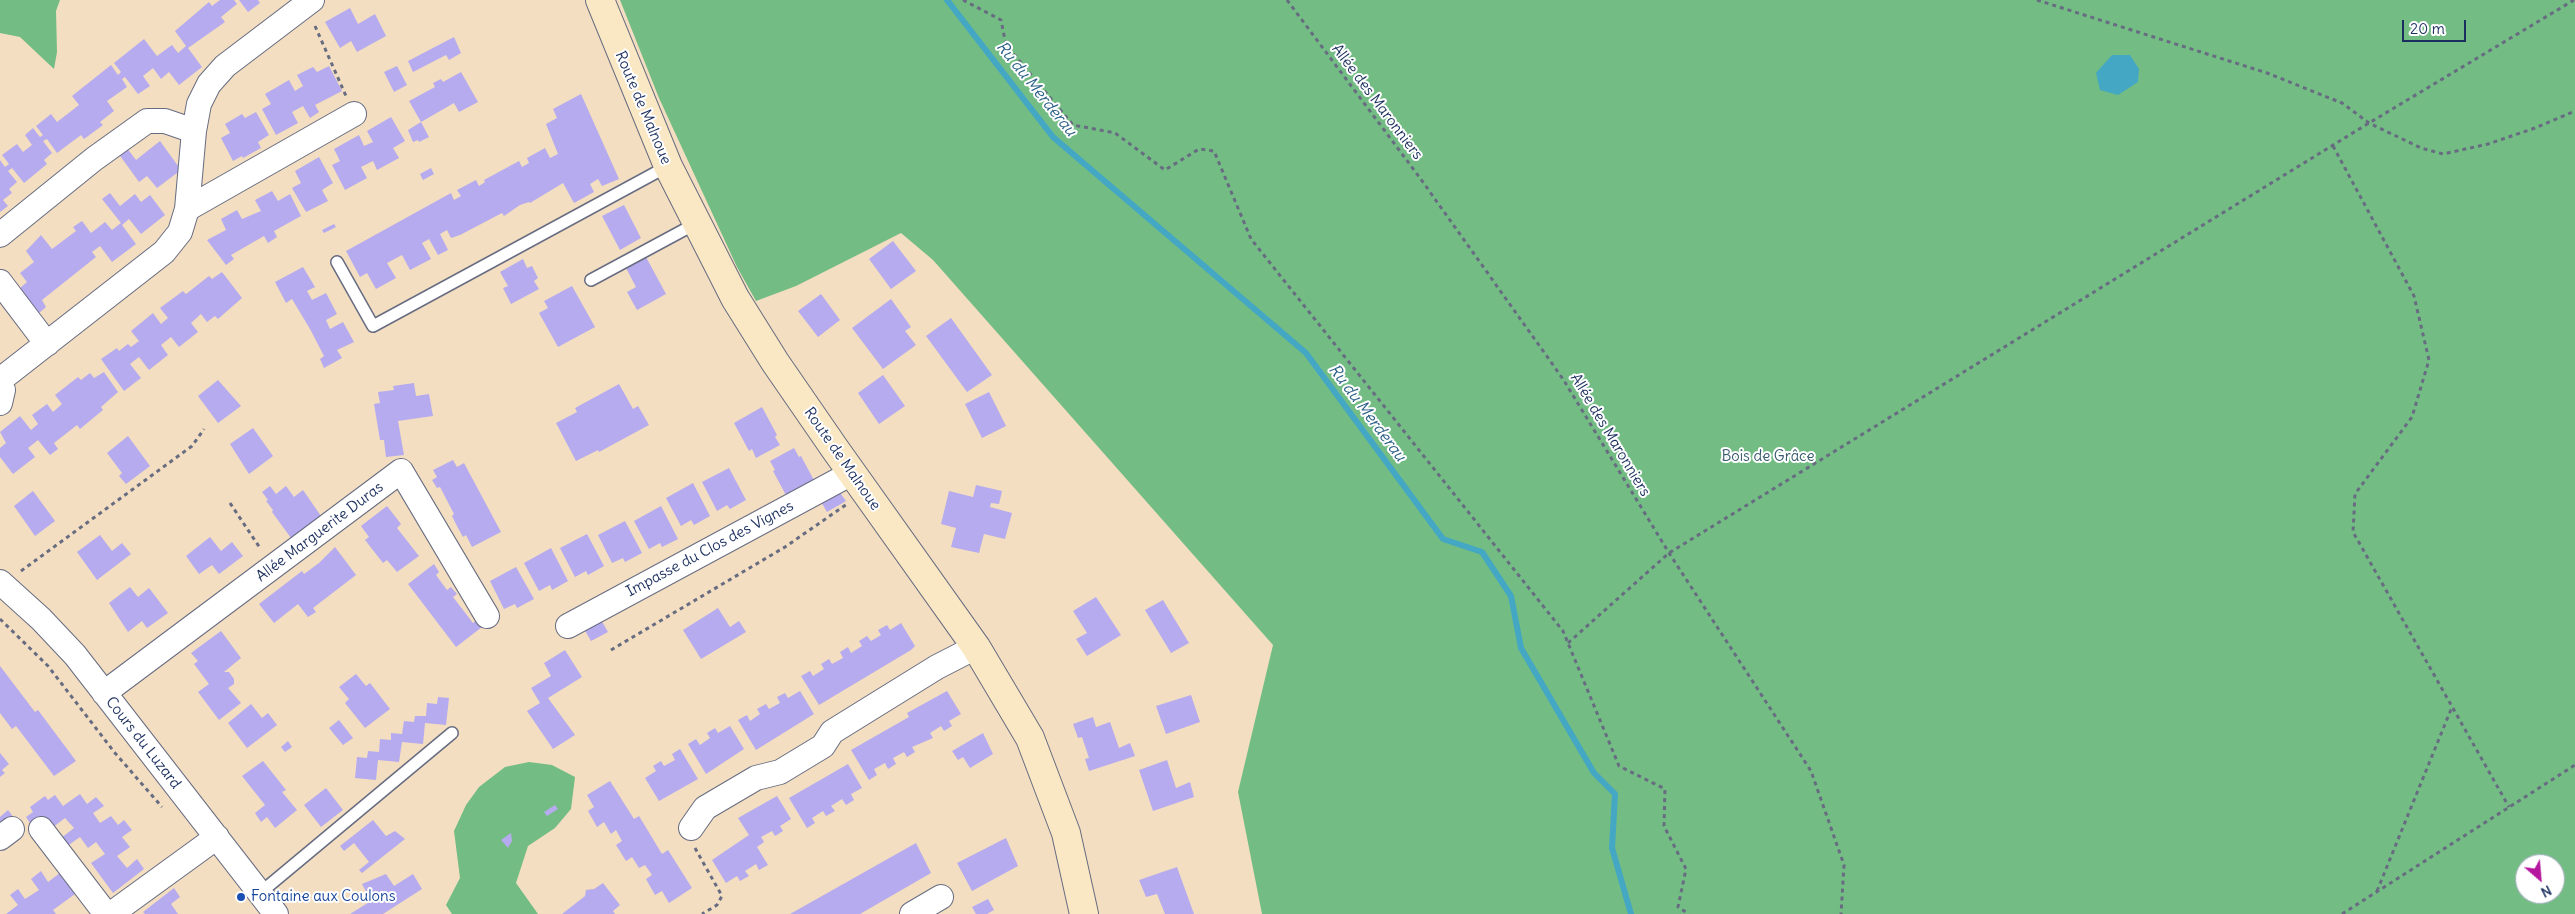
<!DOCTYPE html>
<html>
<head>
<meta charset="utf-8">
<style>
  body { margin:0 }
  #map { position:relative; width:2575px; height:914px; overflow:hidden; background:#f3dec1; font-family:Delius,sans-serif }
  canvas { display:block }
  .north { position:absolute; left:2515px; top:854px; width:50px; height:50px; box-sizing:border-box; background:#fff; border:1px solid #a4acbf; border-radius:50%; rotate:153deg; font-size:14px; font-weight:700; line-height:20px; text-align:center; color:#1b2f5e }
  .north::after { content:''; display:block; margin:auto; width:18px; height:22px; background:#b5179e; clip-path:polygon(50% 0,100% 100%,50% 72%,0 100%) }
  .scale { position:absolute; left:2402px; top:20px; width:64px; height:22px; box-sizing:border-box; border:2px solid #1b2f5e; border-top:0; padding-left:6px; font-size:15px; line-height:18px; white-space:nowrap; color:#1b2f5e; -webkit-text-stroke:4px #fff; paint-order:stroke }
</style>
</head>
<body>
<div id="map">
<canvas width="2575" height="914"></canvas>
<div class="north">N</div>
<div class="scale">20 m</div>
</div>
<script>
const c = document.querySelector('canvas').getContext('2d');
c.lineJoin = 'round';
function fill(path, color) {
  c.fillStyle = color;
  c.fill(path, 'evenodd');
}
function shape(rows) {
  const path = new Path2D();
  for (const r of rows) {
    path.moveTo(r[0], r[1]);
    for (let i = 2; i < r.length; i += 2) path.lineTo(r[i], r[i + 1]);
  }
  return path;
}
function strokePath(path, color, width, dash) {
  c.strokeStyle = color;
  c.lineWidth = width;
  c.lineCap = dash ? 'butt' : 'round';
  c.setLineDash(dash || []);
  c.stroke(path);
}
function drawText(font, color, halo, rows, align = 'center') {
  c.font = font + ' Delius,sans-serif';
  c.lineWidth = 4;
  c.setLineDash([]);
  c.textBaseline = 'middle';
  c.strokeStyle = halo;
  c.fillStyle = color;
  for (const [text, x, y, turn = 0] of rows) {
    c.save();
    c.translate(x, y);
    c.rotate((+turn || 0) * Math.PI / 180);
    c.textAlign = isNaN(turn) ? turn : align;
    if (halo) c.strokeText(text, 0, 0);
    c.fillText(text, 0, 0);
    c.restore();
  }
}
const forest = shape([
  [0,0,60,0,56,11,57,52,54,69,20,37,0,33],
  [620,0,2575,0,2575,914,1262,914,1238,792,1273,645,933,260,901,233,796,286,756,301,737,267,659,98],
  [2525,864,2555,864,2555,894,2525,894],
  [529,762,552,765,575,777,571,809,555,828,528,846,516,883,538,914,452,914,446,905,460,878,454,831,466,805,479,787,505,767]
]);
const water = shape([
  [2112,55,2130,55,2139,69,2138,82,2118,95,2100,90,2096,73]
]);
const stream = shape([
  [947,0,1053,137,1306,353,1443,539,1482,552,1511,596,1521,648,1594,773,1615,794,1612,848,1631,914]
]);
const building = shape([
  [220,0,234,0,237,4,221,17,225,22,188,48,202,67,179,85,169,72,161,79,153,68,143,76,150,86,138,94,125,77,122,79,127,87,107,101,114,111,100,122,103,125,84,139,81,135,57,153,47,139,43,141,52,153,44,160,47,164,24,183,12,168,8,171,17,182,9,189,12,193,3,200,8,206,0,212,0,160,5,167,9,164,2,155,17,144,23,152,32,145,25,135,33,128,40,137,43,135,36,126,51,114,57,122,79,105,72,96,111,65,118,75,121,72,114,63,144,39,157,56,172,45,178,53,186,46,175,31,209,2,212,6],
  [239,0,258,0,260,3,248,12],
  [350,8,358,24,375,14,386,36,357,52,351,41,340,48,325,22],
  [454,37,461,53,449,60,446,55,413,72,408,61],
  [329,66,342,91,315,105,319,112,310,118,303,106,292,112,298,123,276,135,262,109,271,104,265,94,289,80,295,91,303,86,297,75,313,67,317,72],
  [397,66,407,85,394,92,384,72],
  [461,72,478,102,459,112,454,103,421,122,409,101,435,87,433,83,441,79,443,82],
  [581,94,619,179,602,186,598,179,590,184,594,192,574,203,563,183,530,203,529,202,520,205,504,216,502,213,460,235,451,238,447,230,440,234,448,250,438,255,429,239,422,243,431,259,410,270,402,255,387,263,396,278,376,289,367,273,360,277,346,251,451,193,454,200,461,196,457,190,476,180,479,186,485,182,484,180,519,161,522,167,529,163,527,158,545,148,550,158,558,154,546,124,557,118,553,109],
  [256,112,269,135,258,142,261,148,243,158,242,156,233,161,221,138,230,133,225,124,242,114,245,118],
  [391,117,405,141,393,148,399,158,377,170,373,161,361,167,367,178,345,190,332,165,340,161,334,149,359,135,364,146,373,142,367,131],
  [421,122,429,137,419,142,418,140,413,142,408,130],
  [160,141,181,170,157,188,147,176,139,182,118,153,126,147,136,160],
  [319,157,333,183,322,190,328,201,306,212,292,188,301,183,295,171],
  [431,168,434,174,423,180,420,174],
  [272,191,278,201,290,194,301,216,274,231,277,237,268,243,264,236,231,255,234,259,226,265,207,240,226,230,221,219,237,210,242,219,261,211,255,200],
  [110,193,120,206,135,194,141,202,150,195,165,215,141,234,129,219,122,225,136,244,112,262,100,246,92,252,96,257,42,300,46,307,39,313,20,288,27,282,20,273,34,262,26,251,41,235,52,249,76,231,73,227,82,221,91,233,105,222,112,230,121,223,102,199],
  [624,205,641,238,620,250,602,216],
  [334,224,336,227,324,233,322,230],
  [893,241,916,271,891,289,869,259],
  [646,257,666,294,637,310,627,292,636,287,626,268],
  [523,259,527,268,532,266,538,278,534,281,539,289,511,304,503,288,508,286,500,272],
  [303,267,315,287,307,291,312,300,326,293,337,314,326,320,330,329,343,322,354,342,337,350,342,358,324,368,320,359,324,356,310,329,292,299,286,303,275,282],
  [222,272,242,298,218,319,215,316,207,322,201,314,191,323,198,332,179,347,171,337,161,345,168,355,149,370,139,357,130,364,141,378,124,391,101,359,117,348,119,351,128,344,131,347,139,341,131,331,153,313,161,324,168,318,160,308,183,291,186,294,209,276,212,279],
  [572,286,595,327,558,347,539,313,548,308,544,301],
  [821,294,840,320,818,337,798,311],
  [891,299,911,327,905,331,916,345,883,369,852,328],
  [951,318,992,375,967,392,926,336],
  [104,372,118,392,101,407,103,410,80,429,77,425,54,443,58,449,50,455,38,440,28,448,35,457,13,474,0,457,0,448,6,443,0,432,20,416,31,430,38,424,32,415,47,404,53,412,62,404,55,395,78,377,81,380,90,373,94,378],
  [883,375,905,406,879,424,858,393],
  [218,380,241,406,218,423,198,396],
  [414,383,416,396,429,394,433,416,398,421,404,455,386,457,384,440,380,440,374,404,380,403,378,392,394,390,393,386],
  [619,384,633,409,638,406,649,425,599,452,598,450,576,461,556,423,577,412,575,408],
  [989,392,1006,426,982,438,965,404],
  [762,407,777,435,775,437,780,445,756,458,752,449,749,451,734,423],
  [253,428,273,456,249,474,230,444],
  [128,436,150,466,126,484,119,476,122,473,107,453],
  [794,448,799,457,801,456,816,484,788,499,773,471,775,470,770,461],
  [453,460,457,467,464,463,501,532,472,547,466,535,463,537,458,528,452,516,454,514,440,487,437,488,432,480,437,477,433,470],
  [729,468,746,500,730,509,727,505,717,511,702,482],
  [693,483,710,516,694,525,691,520,681,526,666,498],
  [976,485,1002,491,999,504,991,503,990,507,1012,513,1005,539,984,534,979,553,951,547,956,528,941,524,949,491,973,497],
  [270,486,276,494,286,486,294,497,303,490,321,516,291,538,272,512,273,510,266,501,268,500,262,492],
  [838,490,846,501,827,512,820,500],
  [33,491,55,521,35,536,14,506],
  [387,506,401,524,397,528,419,556,397,572,387,560,383,563,365,540,369,537,361,526],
  [661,506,678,539,662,547,660,543,649,549,634,521],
  [625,521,642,553,625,562,623,558,612,563,598,535],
  [587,534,604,566,588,575,586,571,575,577,560,548],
  [100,535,112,551,122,543,131,554,97,580,77,552],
  [210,537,221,551,232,542,243,556,219,574,212,565,199,574,186,556],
  [335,547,356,575,313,608,316,612,308,617,298,604,274,623,259,604,302,571,304,574,319,563],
  [551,548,568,581,552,590,550,585,539,591,524,563],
  [434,564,439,572,436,575,444,586,447,590,451,587,457,594,453,597,473,623,477,620,482,627,456,647,408,584],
  [516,567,534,599,517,608,515,604,504,609,490,581],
  [130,587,138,597,149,588,168,613,147,628,142,621,128,632,109,603],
  [1096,597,1121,635,1087,656,1076,639,1087,633,1073,611],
  [1163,600,1189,643,1171,653,1145,610],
  [718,608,730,627,739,621,746,632,701,659,683,630],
  [600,618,608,632,591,641,583,627],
  [901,623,915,646,911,650,819,705,801,676,810,671,813,676,824,669,821,664,829,659,832,664,843,658,840,652,848,647,851,653,862,646,859,641,867,636,871,641,881,635,878,630,887,625,890,630],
  [221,631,241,658,224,672,229,672,234,679,234,684,228,688,241,703,219,720,198,692,209,684,194,664,198,661,191,653],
  [565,650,582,677,548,698,575,735,553,749,527,711,540,703,531,688,551,676,544,663],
  [0,666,35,712,38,710,76,761,54,776,16,726,12,729,0,713],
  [356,674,366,686,370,683,390,709,365,728,345,703,349,699,339,687],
  [800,691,814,714,756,750,738,720,747,715,750,721,760,714,757,709,766,704,769,709,780,703,777,697,785,693,788,698],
  [947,691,961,714,949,721,952,726,944,731,941,726,930,733,933,738,912,747,915,752,907,757,904,752,893,758,896,764,888,769,885,763,874,769,877,775,869,780,851,750,909,717,907,713],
  [1191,695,1200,722,1166,734,1156,706],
  [438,697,449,698,446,725,425,723,423,744,402,742,399,762,378,760,376,780,355,778,357,757,367,758,368,751,379,752,380,739,391,740,391,733,402,734,404,721,414,722,415,716,426,716,427,703,437,704],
  [251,704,262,718,268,713,277,725,247,748,228,723],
  [1093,717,1096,727,1110,722,1119,748,1130,743,1135,756,1089,771,1085,759,1089,758,1082,737,1078,738,1073,724],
  [339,720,353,738,343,745,329,728],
  [730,726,744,749,706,774,688,744,696,739,700,745,710,738,707,733,715,728,718,733],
  [983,733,993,754,970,768,963,757,958,760,952,751],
  [288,741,292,747,285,752,281,747],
  [680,749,698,779,659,801,645,778,656,771,653,766,661,761,664,766,675,760,672,754],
  [0,753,9,764,2,770,5,773,0,777],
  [1167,760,1176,788,1190,782,1194,797,1153,811,1139,770],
  [263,761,286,790,282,792,297,810,275,828,267,817,261,822,255,813,265,805,242,776],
  [848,764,862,788,851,794,854,800,846,805,842,799,831,806,835,811,826,816,823,811,812,818,815,823,807,828,789,798],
  [610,781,634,819,639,816,662,854,668,850,692,888,669,903,662,891,655,895,646,879,652,875,645,865,639,868,632,857,626,861,616,845,622,841,616,830,611,834,604,822,597,827,588,811,594,807,587,795],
  [326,788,343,810,321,827,304,805],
  [80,794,87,804,96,797,104,806,93,813,100,823,111,816,118,825,124,820,132,830,122,837,130,847,117,856,127,868,137,859,144,869,113,893,91,863,105,854,96,842,88,848,80,837,66,847,60,839,74,828,65,818,52,828,34,829,26,817,33,812,30,807,45,796,48,800,55,795,63,806],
  [777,796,791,819,780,826,783,831,775,836,772,831,761,837,764,842,757,847,768,865,759,870,756,864,745,871,749,876,740,881,737,876,726,883,712,860,749,835,738,818],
  [555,805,558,809,547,816,544,812],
  [8,810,14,818,0,829,0,817],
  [373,820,386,836,395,831,405,839,362,873,359,870,369,862,354,843,344,851,340,846],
  [511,833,512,841,508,848,501,840],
  [1006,838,1018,866,972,891,957,863],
  [916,843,931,873,860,914,790,914],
  [1177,867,1194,914,1165,914,1157,894,1146,897,1139,880],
  [41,871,48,882,60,873,64,880,70,875,76,883,70,887,75,894,53,910,56,914,6,914,18,905,10,895,18,889,25,899,39,890,31,879],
  [386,874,394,886,413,874,422,889,383,914,350,914,371,901,362,884],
  [603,883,620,905,613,911,615,914,562,914,585,896,586,890,594,889],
  [174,888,180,897,171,904,178,914,145,914,143,912],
  [988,899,994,910,987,914,976,914,972,907]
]);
const path = shape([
  [963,0,1001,20,1006,45,1073,125,1115,133,1165,170,1199,149,1214,151,1251,239,1563,631,1619,766,1665,789,1664,826,1686,869,1678,907,1689,914],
  [1287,0,1420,178,1563,379,1669,553,1811,771,1844,865,1841,914],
  [2037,0,2267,73,2342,103,2369,123,2421,148,2443,154,2488,144,2535,128,2575,111],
  [315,26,346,96],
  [2333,146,2414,296,2429,360,2412,417,2355,494,2353,532,2509,807],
  [230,503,260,548],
  [21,571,192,446,204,429],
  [0,619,48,666,115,753,162,807],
  [1568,643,1669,553,2369,123,2574,0],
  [611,650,785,547,847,504],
  [695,848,722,896,717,905,702,914],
  [2377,891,2452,707],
  [2342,914,2575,765]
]);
const service = shape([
  [337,262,373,326,668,166],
  [591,280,695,224],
  [260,893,452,733]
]);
const minor = shape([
  [187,209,354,114],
  [0,235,94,159,147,121,165,121,194,131],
  [0,282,47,344],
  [0,380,164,252,180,232,187,209,194,131,199,104,209,84,225,66,312,0],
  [0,385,3,390,0,403],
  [0,582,41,619,75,655,276,914],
  [568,626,852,473],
  [104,693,401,471,487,616],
  [691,828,705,808,756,778,780,772,823,746,832,732,937,667,976,647],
  [41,829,106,914],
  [0,838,12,829],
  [111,914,217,837],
  [912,914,941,897]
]);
const secondary = shape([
  [600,0,668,166,735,298,775,362,835,449,976,647,1030,738,1066,833,1084,914]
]);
const markers = [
  [241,897,5,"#1a4fb4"]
];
const streetNames = [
  ["Allée des Maronniers",1377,102,53],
  ["Route de Malnoue",643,108,67],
  ["Allée des Maronniers",1610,435,59],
  ["Route de Malnoue",842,459,55],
  ["Allée Marguerite Duras",320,532,-37],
  ["Impasse du Clos des Vignes",710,549,-28],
  ["Cours du Luzard",143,743,52]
];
const parkNames = [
  ["Bois de Grâce",1768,457]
];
const transitNames = [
  ["Fontaine aux Coulons",251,897]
];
const waterNames = [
  ["Ru du Merderau",1036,89,51],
  ["Ru du Merderau",1367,413,53]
];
fill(forest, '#73bd84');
fill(water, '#44a7c4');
strokePath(stream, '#44a7c4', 6);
fill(building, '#b6abee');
strokePath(service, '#676c81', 14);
strokePath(minor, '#676c81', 26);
strokePath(secondary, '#676c81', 30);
strokePath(path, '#676c81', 3, [4, 4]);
strokePath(service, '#fff', 11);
strokePath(minor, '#fff', 24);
strokePath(secondary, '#fae7c3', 28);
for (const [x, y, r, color] of markers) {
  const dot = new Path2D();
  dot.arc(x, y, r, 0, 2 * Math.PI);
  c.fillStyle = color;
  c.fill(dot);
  strokePath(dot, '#fff', 2);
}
drawText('15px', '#1b2f5e', '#fff', streetNames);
drawText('15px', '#385b6e', '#fff', parkNames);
drawText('15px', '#164399', '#fff', transitNames, 'left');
drawText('italic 16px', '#2b5f87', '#fff', waterNames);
</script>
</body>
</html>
